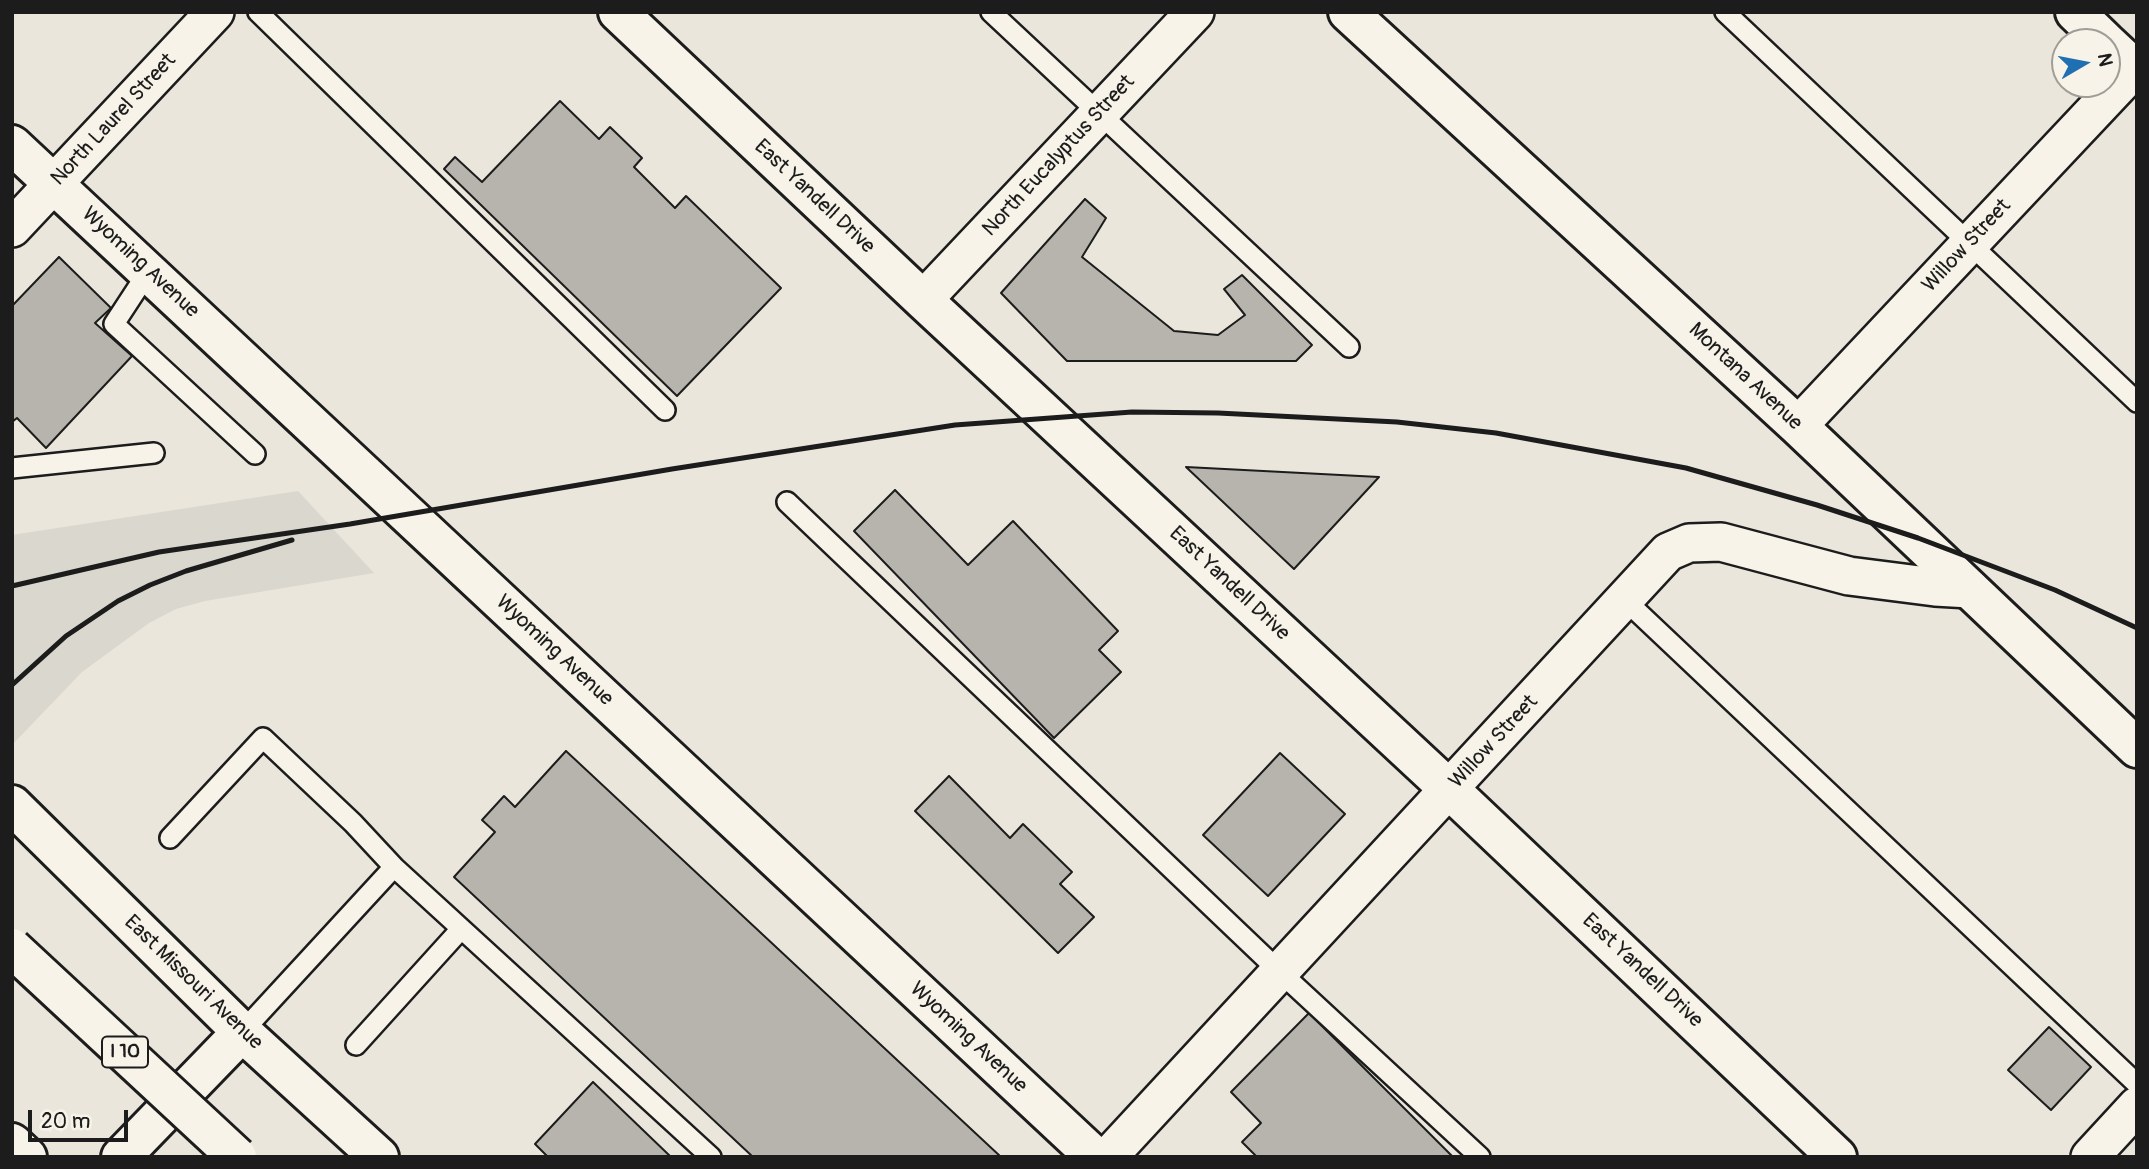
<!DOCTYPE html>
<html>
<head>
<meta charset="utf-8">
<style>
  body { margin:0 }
  #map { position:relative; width:2149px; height:1169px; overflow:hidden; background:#eae6dc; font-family:Pangolin,sans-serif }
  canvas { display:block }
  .frame { position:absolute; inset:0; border:14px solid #1c1c1c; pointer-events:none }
  .north { position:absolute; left:2051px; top:28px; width:70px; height:70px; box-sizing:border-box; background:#f7f3e8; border:2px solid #9f9d96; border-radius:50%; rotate:80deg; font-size:19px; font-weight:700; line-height:28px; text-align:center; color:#1c1c1c }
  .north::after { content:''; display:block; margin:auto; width:24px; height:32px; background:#1f6fb2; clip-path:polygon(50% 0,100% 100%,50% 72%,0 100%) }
  .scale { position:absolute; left:28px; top:1110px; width:100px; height:32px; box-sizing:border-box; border:4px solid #1c1c1c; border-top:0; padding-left:9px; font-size:21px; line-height:24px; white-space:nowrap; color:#1c1c1c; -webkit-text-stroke:5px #f7f3e8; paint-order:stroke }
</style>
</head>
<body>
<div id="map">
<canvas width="2149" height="1169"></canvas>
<div class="frame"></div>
<div class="north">N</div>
<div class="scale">20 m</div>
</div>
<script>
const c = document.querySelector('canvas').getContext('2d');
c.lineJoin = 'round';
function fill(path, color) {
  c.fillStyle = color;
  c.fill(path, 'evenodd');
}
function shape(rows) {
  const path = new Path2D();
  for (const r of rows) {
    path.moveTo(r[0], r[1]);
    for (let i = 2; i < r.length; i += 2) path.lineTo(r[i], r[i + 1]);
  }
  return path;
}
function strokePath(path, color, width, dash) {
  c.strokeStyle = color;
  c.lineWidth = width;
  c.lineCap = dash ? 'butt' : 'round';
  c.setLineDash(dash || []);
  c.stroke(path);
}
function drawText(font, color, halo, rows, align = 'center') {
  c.font = font + ' Pangolin,sans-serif';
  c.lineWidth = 5;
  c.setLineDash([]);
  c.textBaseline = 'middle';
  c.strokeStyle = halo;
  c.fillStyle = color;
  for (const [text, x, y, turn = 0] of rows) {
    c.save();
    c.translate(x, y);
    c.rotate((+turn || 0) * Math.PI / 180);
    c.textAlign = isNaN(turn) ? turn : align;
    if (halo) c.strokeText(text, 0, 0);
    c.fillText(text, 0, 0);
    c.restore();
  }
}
const built = shape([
  [298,491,374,573,205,601,176,609,149,623,82,672,12,745,12,535]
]);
const building = shape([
  [560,101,599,139,610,127,642,158,634,167,675,208,686,196,781,288,677,396,444,169,455,157,482,182,560,101],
  [1085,199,1106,218,1082,257,1174,331,1218,335,1245,315,1224,289,1242,275,1312,345,1296,361,1067,361,1001,293,1085,199],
  [59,257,111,308,95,323,132,356,46,448,17,418,12,422,12,306,59,257],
  [1186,467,1379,477,1294,569,1186,467],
  [895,490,968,565,1013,521,1118,631,1099,650,1121,672,1054,738,854,531,895,490],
  [566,751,1001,1157,753,1157,454,877,495,832,482,820,504,796,515,807,566,751],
  [1280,753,1345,814,1268,896,1203,835,1280,753],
  [949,776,1010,838,1023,824,1072,872,1060,884,1094,917,1058,953,915,811,949,776],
  [1309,1013,1453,1157,1257,1157,1242,1142,1261,1123,1231,1092,1309,1013],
  [2049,1027,2091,1067,2051,1110,2008,1070,2049,1027],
  [593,1082,671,1157,548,1157,535,1144,593,1082]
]);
const lane = shape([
  [258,12,665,410],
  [991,12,1349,347],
  [1725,12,2137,402],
  [148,272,114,324,255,454],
  [12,468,154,453],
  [787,502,1280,972,1480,1157],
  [1625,600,2137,1084],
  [170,838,263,738,353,823,394,867],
  [242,1032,394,867,711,1157],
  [356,1045,461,929]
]);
const street = shape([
  [12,228,215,12],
  [923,300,1195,12],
  [1798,426,2137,66],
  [1108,1157,1668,552,1689,543,1721,542,1849,576,1935,587,1970,589],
  [2090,1157,2137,1106]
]);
const secondary = shape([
  [618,12,923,300,1450,790,1837,1157],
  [2075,12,2106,42],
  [2107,43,2137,71],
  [12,145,1095,1157],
  [12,805,242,1032,379,1157],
  [121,1157,242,1032]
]);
const primary = shape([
  [1348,12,1798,426,2137,748]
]);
const highway = shape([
  [12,1143,27,1157]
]);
const rail = shape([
  [12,586,159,552,350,524,672,469,955,425,1132,412,1218,413,1397,422,1496,433,1686,468,1817,505,1918,538,2055,590,2137,628],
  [12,685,66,636,118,601,150,585,186,571,292,540]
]);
const highwayBridge = shape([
  [12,948,237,1157]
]);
const shields = [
  [125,1052,46]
];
const shieldNames = [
  ["I 10",125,1052]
];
const streetNames = [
  ["North Laurel Street",114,120,-47],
  ["North Eucalyptus Street",1059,156,-47],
  ["East Yandell Drive",814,197,43],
  ["Willow Street",1967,246,-47],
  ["Wyoming Avenue",140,263,43],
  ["Montana Avenue",1745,377,43],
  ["East Yandell Drive",1229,584,43],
  ["Wyoming Avenue",554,651,43],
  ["Willow Street",1494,742,-47],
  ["East Yandell Drive",1642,971,43],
  ["East Missouri Avenue",193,983,44],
  ["Wyoming Avenue",968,1038,43]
];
fill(built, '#dad7ce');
fill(building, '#b6b4ac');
strokePath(building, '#1c1c1c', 2);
strokePath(lane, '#1c1c1c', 24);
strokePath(street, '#1c1c1c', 42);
strokePath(secondary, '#1c1c1c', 44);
strokePath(primary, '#1c1c1c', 44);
strokePath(highway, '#1c1c1c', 44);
strokePath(lane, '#f7f3e8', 19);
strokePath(street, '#f7f3e8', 37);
strokePath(secondary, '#f7f3e8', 38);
strokePath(primary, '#f7f3e8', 38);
strokePath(highway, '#f7f3e8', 38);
strokePath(rail, '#1c1c1c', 5);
strokePath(highwayBridge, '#1c1c1c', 44, []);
strokePath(highwayBridge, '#f7f3e8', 38);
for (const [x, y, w] of shields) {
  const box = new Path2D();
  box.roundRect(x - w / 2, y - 15.5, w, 31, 5);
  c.fillStyle = '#f7f3e8';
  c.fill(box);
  strokePath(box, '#1c1c1c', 2);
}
drawText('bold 19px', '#1c1c1c', null, shieldNames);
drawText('21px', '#1c1c1c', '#f7f3e8', streetNames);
</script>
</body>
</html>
